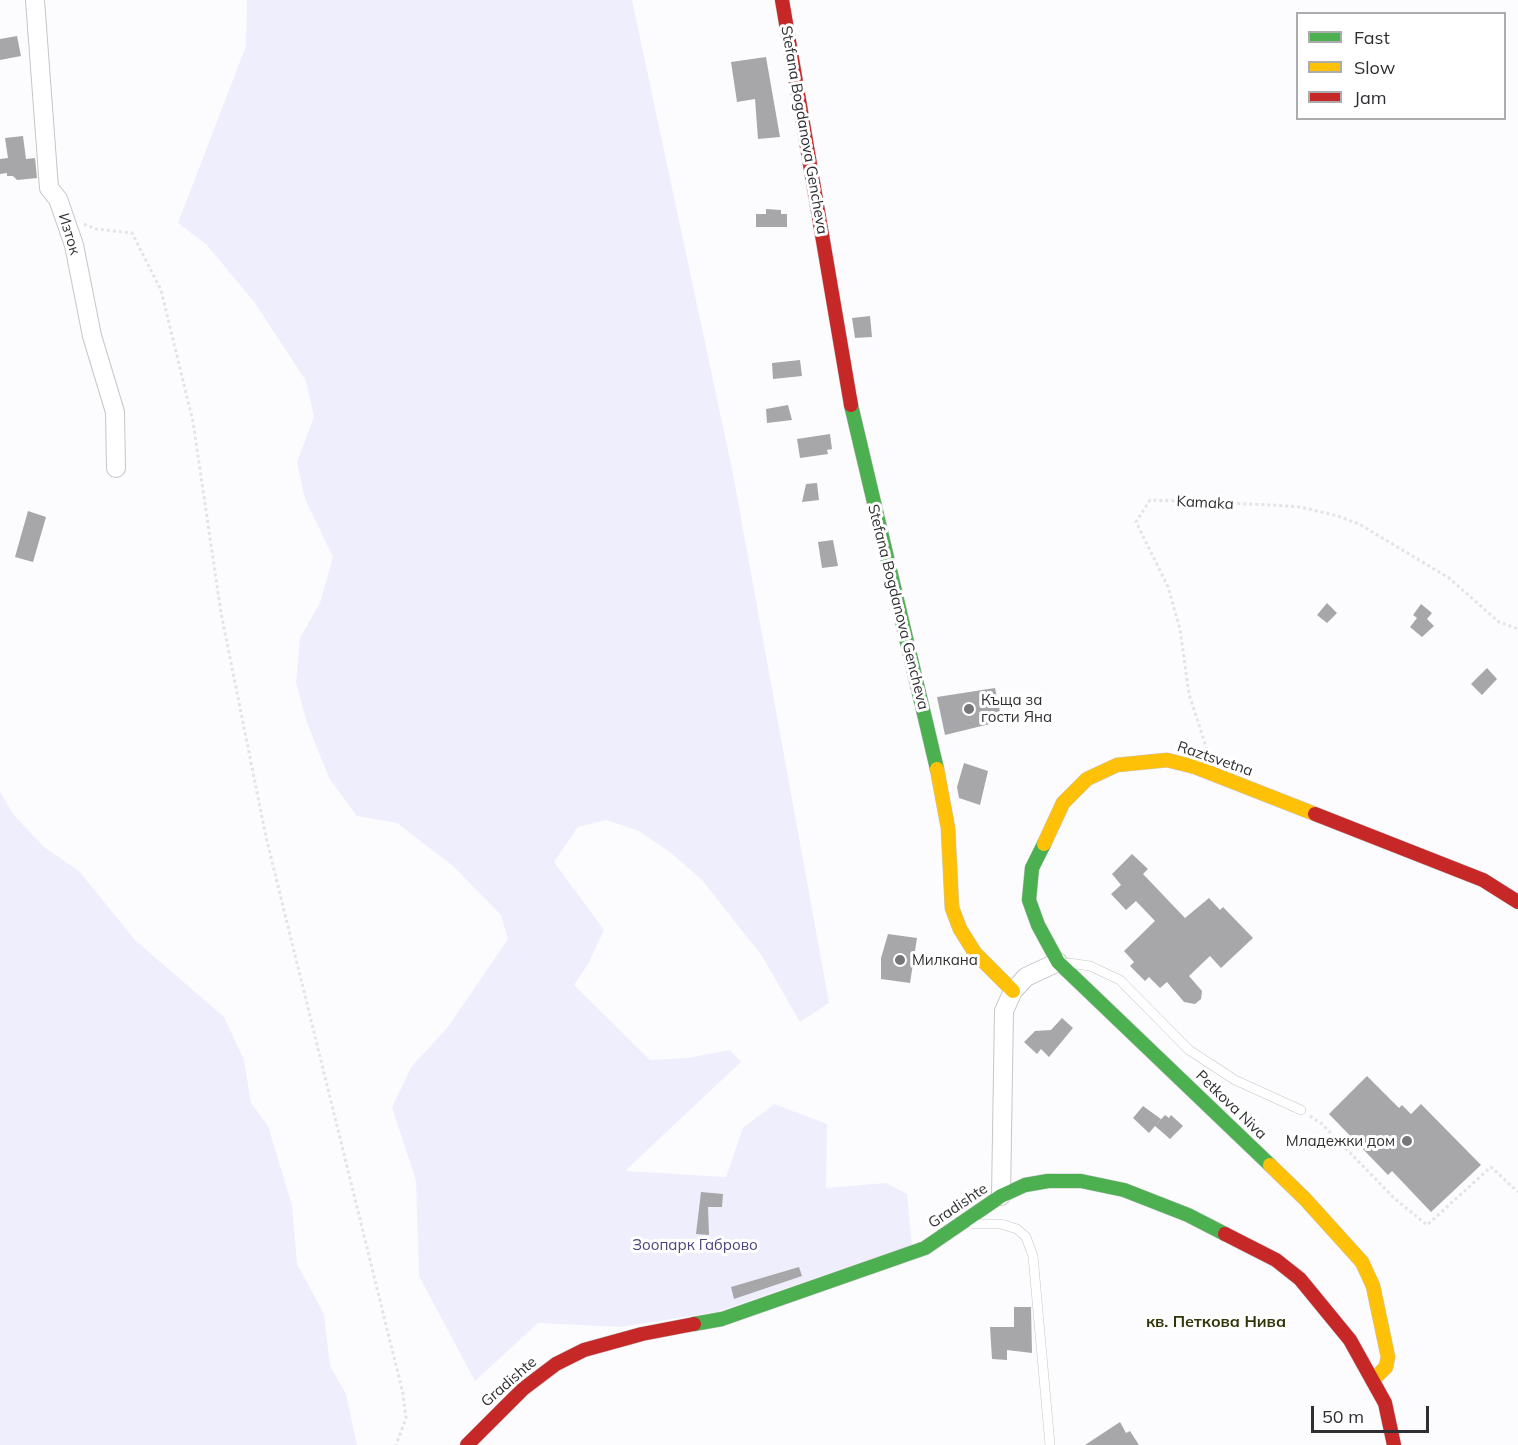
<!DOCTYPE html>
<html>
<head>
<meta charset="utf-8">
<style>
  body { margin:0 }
  #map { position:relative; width:1518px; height:1445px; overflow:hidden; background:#fcfcfe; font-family:Mulish,sans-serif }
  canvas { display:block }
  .legend { position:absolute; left:1296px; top:12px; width:210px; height:108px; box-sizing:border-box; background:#fff; border:2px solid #acabad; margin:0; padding:8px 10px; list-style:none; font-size:18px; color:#2f2e32 }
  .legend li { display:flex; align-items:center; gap:12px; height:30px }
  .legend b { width:30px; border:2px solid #acabad }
  .scale { position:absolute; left:1311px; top:1406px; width:118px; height:27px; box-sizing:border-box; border:3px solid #2f2e32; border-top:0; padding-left:8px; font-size:18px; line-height:21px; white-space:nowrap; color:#2f2e32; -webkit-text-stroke:4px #fff; paint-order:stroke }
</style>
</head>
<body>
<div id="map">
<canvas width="1518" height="1445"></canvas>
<ul class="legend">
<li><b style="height:8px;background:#4caf50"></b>Fast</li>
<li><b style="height:8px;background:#ffc107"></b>Slow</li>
<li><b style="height:8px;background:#c62828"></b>Jam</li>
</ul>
<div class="scale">50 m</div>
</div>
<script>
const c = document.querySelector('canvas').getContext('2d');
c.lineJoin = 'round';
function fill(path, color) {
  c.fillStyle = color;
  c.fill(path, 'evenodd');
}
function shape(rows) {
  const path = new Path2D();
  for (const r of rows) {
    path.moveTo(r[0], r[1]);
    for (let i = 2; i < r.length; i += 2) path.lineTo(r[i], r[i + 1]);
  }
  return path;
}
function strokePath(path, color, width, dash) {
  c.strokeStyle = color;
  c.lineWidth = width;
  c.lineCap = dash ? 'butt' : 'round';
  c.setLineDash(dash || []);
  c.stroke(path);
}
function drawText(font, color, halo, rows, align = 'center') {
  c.font = font + ' Mulish,sans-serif';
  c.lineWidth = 6;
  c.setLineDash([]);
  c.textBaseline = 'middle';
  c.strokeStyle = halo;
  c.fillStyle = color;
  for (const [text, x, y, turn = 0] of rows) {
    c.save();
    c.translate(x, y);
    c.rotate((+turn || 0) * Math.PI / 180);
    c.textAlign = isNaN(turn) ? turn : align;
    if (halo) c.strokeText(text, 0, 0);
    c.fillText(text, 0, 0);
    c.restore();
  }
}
const green = shape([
  [247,0,632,0,733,474,829,1003,800,1022,762,956,702,880,671,853,639,831,606,820,578,827,554,862,604,930,588,964,574,985,650,1060,687,1058,730,1050,741,1062,625,1171,726,1177,743,1128,774,1104,827,1124,826,1188,886,1183,907,1194,912,1245,716,1312,620,1327,538,1323,475,1381,419,1276,416,1181,392,1107,412,1066,448,1027,508,939,501,915,453,866,397,823,357,816,329,778,307,723,296,683,300,638,320,603,333,557,305,499,297,462,314,417,306,381,255,303,206,244,178,223,246,46],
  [0,792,13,814,44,847,79,871,135,940,224,1017,244,1060,251,1103,268,1126,292,1205,297,1264,324,1314,330,1366,346,1394,357,1445,0,1445]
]);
const building = shape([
  [17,36,21,56,0,60,0,39],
  [766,57,780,137,758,139,755,99,737,102,731,62],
  [23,136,26,159,35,158,37,178,17,180,13,176,7,176,7,173,0,174,0,159,8,158,5,138],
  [766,209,781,210,781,214,787,214,787,227,756,227,756,214,766,214],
  [870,316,872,337,855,338,852,318],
  [800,360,802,376,773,379,772,363],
  [788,405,792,420,767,423,766,409],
  [830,434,832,449,827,450,828,454,800,458,797,439],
  [817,483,819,500,802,502,806,484],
  [28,511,46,517,33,562,15,557],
  [833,540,838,566,822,568,818,542],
  [1327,603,1337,613,1327,623,1317,615],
  [1421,604,1432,613,1427,619,1434,626,1422,637,1410,627,1417,618,1413,615],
  [1487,668,1497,679,1482,695,1471,684],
  [995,688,1002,721,945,735,937,697],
  [964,763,988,771,980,805,959,798,957,787],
  [1132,854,1148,869,1143,874,1185,918,1209,898,1220,910,1223,907,1253,938,1221,968,1210,956,1189,976,1202,991,1201,999,1195,1004,1184,1002,1167,982,1160,988,1149,977,1145,981,1130,966,1134,962,1124,951,1155,921,1136,901,1126,910,1111,894,1121,885,1112,874],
  [888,934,917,938,910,983,881,979,881,958],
  [1062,1018,1073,1028,1049,1057,1041,1049,1037,1054,1024,1042,1035,1031,1051,1030],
  [1367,1076,1399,1108,1402,1105,1411,1114,1421,1104,1481,1165,1431,1212,1392,1171,1388,1175,1329,1114],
  [1143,1106,1161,1119,1149,1133,1133,1118],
  [1165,1115,1169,1118,1171,1115,1183,1126,1170,1139,1155,1126],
  [701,1192,723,1194,722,1207,708,1207,709,1235,696,1234],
  [799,1267,802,1276,734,1299,731,1287],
  [1014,1307,1031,1307,1032,1353,1007,1350,1007,1360,992,1359,990,1327,1014,1327],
  [1120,1422,1126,1433,1130,1431,1139,1445,1085,1445]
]);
const path = shape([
  [84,224,96,229,132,233,161,290,193,422,221,613,266,837,403,1394,406,1418,396,1445],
  [1207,750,1189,694,1180,629,1168,587,1136,522,1150,500,1273,505,1300,507,1338,516,1359,524,1449,578,1499,622,1518,629],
  [1310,1116,1322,1124,1394,1198,1427,1225,1491,1167,1518,1192]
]);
const lane = shape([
  [1069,963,1090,966,1120,980,1189,1050,1235,1080,1301,1110],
  [973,1224,1001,1224,1017,1229,1026,1237,1033,1256,1050,1445]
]);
const street = shape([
  [35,0,49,188,58,199,74,245,92,336,115,412,116,468],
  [1001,1196,1004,1011,1013,991,1026,977,1058,962]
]);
const fast = shape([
  [851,405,937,769],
  [1044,844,1032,868,1029,900,1038,925,1058,962,1270,1165],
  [694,1324,722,1319,925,1248,1001,1196,1025,1185,1048,1181,1081,1181,1124,1190,1188,1215,1225,1234]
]);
const slow = shape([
  [937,769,948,828,952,908,960,929,975,953,1013,991],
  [1044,844,1063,803,1087,779,1117,765,1167,760,1195,767,1315,814],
  [1270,1165,1305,1199,1362,1262,1373,1286,1388,1357,1386,1367,1373,1380]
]);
const jam = shape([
  [782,0,851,405],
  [1315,814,1483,880,1518,902],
  [1225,1234,1276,1260,1300,1279,1350,1340,1385,1403,1394,1445],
  [467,1445,523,1389,556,1364,584,1350,642,1334,694,1324]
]);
const markers = [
  [969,709,6,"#777679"],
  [900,960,6,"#777679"],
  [1407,1141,6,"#777679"]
];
const streetNames = [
  ["Stefana Bogdanova Gencheva",804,130,80],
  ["Изток",69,234,73],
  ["Kamaka",1205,503,3],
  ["Stefana Bogdanova Gencheva",898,607,76],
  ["Raztsvetna",1215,759,19],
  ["Petkova Niva",1231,1105,44],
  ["Gradishte",958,1206,-34],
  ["Gradishte",509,1382,-41]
];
const poiNames = [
  ["Къща за",981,700],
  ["гости Яна",981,717],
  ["Милкана",912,960],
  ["Младежки дом",1395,1141,"right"]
];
const parkNames = [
  ["Зоопарк Габрово",695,1245]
];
const neighbourhoodNames = [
  ["кв. Петкова Нива",1216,1322]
];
fill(green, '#efeefd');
fill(building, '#a7a7a9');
strokePath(lane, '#c6c5c8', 10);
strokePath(street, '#c6c5c8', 20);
strokePath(fast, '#c6c5c8', 15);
strokePath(slow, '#c6c5c8', 15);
strokePath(jam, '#c6c5c8', 15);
strokePath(path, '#e4e4e4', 3, [3, 3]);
strokePath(lane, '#fff', 9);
strokePath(street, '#fff', 18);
strokePath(fast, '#4caf50', 14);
strokePath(slow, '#ffc107', 14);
strokePath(jam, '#c62828', 14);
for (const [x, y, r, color] of markers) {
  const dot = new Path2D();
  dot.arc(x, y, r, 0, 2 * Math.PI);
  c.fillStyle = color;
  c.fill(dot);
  strokePath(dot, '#fff', 2);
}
drawText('15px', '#2f2e32', '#fff', streetNames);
drawText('15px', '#2f2e32', '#fff', poiNames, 'left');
drawText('15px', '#4f447a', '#fff', parkNames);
drawText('bold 16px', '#33350b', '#fff', neighbourhoodNames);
</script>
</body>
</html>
